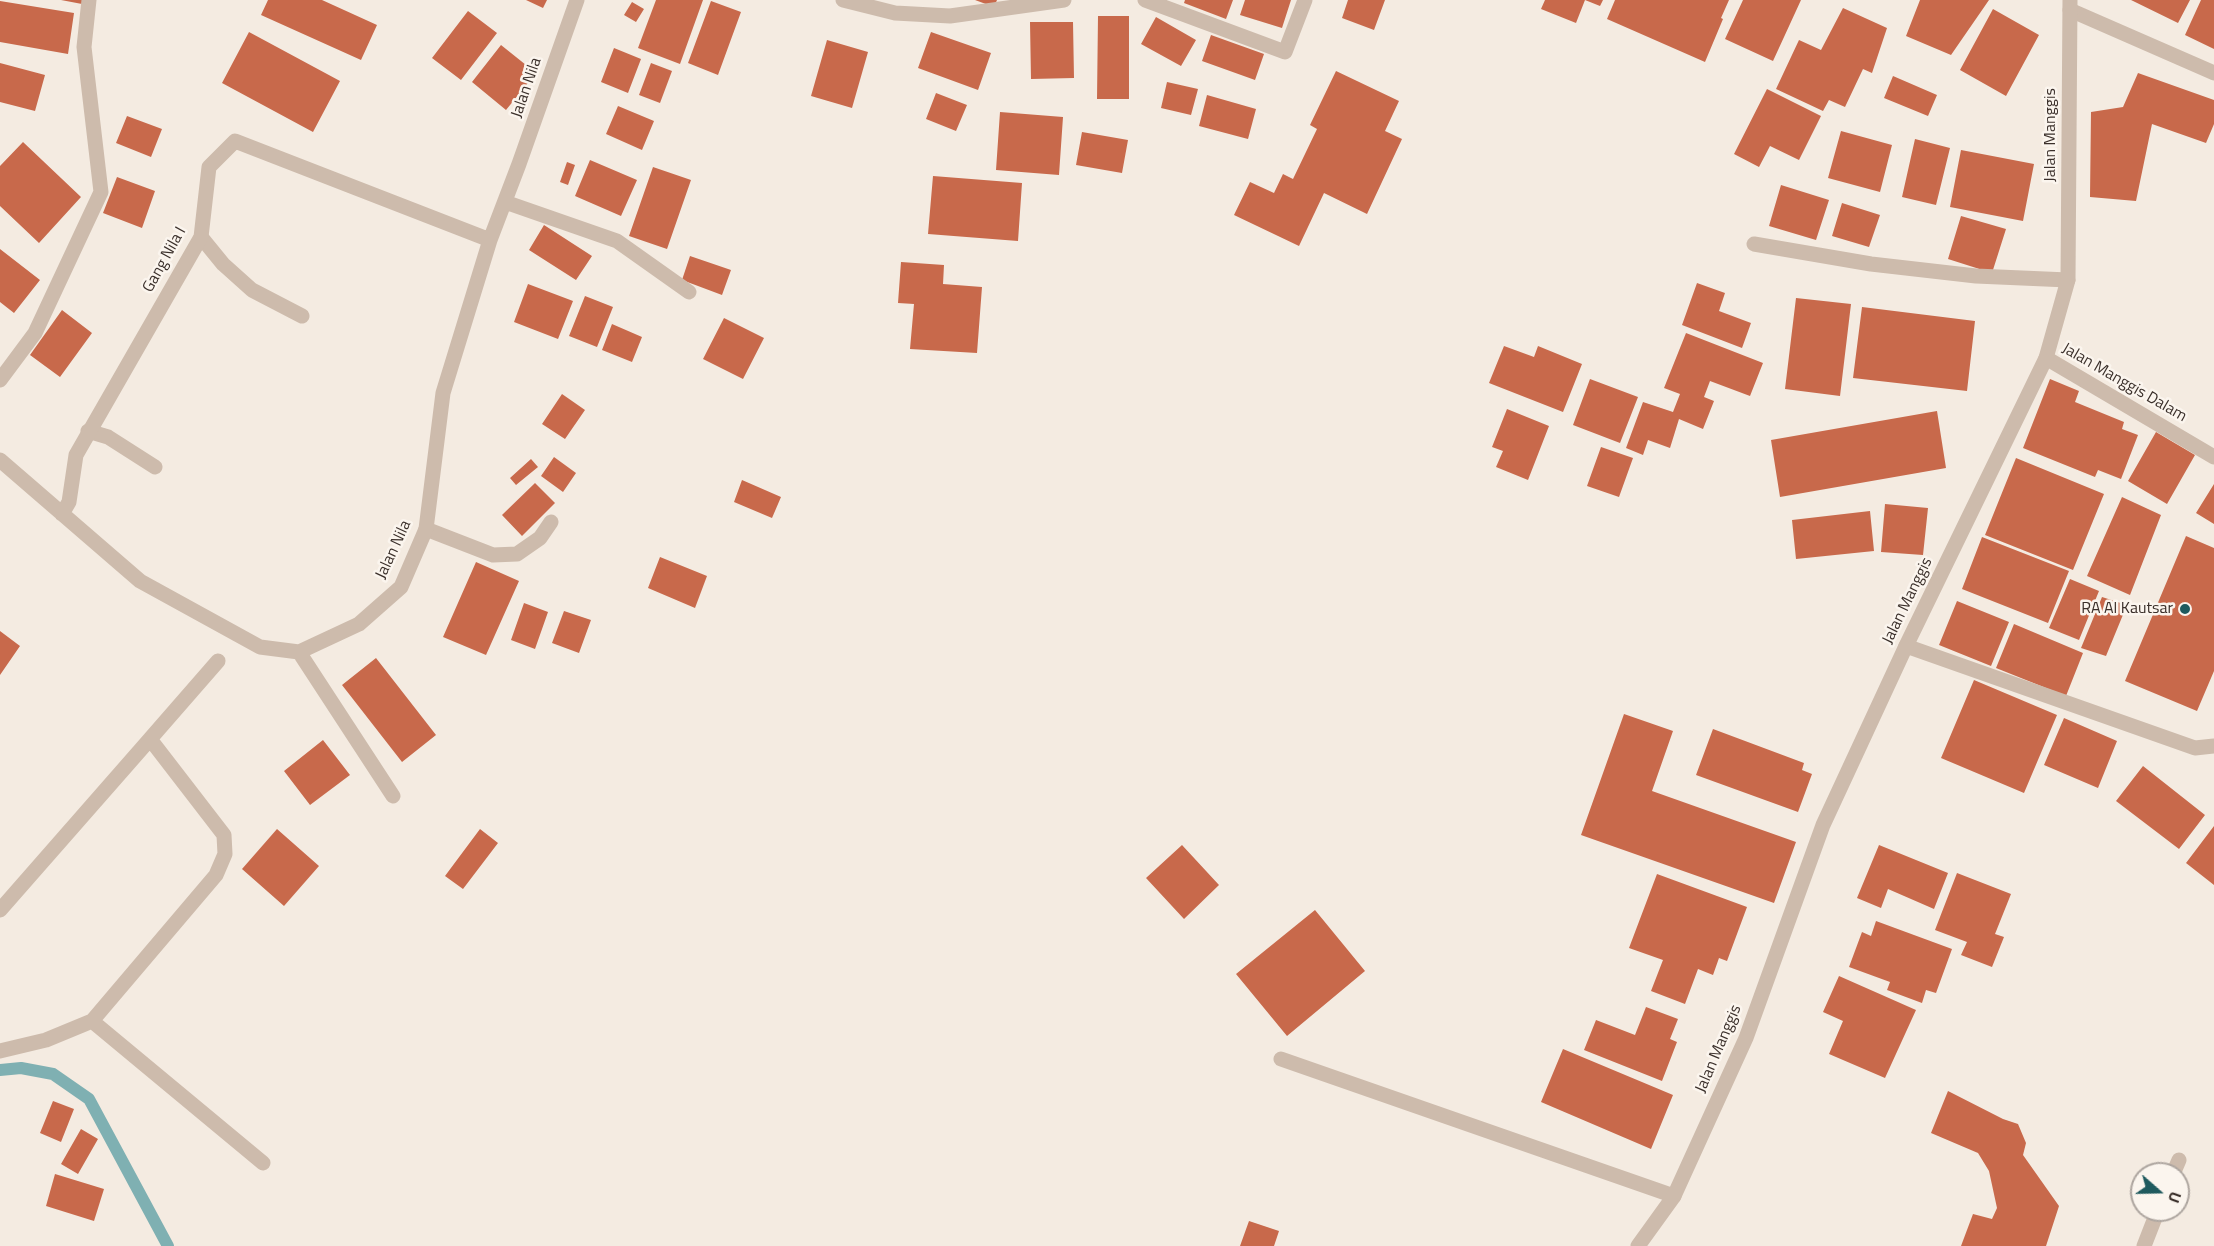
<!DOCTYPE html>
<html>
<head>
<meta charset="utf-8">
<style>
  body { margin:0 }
  #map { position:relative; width:2214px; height:1246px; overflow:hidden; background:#f4ebe1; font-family:"Titillium Web",sans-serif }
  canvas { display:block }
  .north { position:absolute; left:2130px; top:1162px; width:60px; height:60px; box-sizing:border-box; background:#fbf5ee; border:2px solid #aea6a0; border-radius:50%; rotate:110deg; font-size:16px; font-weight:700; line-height:24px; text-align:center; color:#3b302b }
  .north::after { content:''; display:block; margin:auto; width:21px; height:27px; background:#1f5a5e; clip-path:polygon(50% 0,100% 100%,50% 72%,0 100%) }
</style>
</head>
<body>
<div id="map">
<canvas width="2214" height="1246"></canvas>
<div class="north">U</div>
</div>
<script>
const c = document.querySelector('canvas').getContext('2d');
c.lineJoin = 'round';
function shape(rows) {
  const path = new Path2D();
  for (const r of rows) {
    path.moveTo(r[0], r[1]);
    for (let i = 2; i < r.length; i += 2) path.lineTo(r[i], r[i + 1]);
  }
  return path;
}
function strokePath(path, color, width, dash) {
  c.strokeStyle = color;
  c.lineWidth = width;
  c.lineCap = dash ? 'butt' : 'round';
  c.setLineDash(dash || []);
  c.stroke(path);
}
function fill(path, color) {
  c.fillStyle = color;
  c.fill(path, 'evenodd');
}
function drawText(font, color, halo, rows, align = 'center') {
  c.font = font + ' "Titillium Web",sans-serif';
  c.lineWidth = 5;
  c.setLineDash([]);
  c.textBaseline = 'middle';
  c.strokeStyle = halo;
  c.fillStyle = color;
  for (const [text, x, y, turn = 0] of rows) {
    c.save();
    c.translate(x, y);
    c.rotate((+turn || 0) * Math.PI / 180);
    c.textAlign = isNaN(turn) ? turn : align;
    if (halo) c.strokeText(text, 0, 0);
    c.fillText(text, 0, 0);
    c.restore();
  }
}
const stream = shape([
  [0,1070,21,1068,53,1074,89,1099,168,1246]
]);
const building = shape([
  [61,0,82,0,82,4],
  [268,0,322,0,377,25,361,60,261,15],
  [526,0,547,0,543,8],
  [656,0,703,0,680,64,638,48],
  [975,0,997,0,994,7],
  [1185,0,1233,0,1226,19,1184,3],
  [1245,0,1291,0,1282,28,1240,15],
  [1348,0,1385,0,1374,30,1342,18],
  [1545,0,1603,0,1600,6,1585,0,1576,23,1541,9],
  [1615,0,1729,0,1721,18,1723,19,1705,62,1607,19],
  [1743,0,1801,0,1773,61,1725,39],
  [1920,0,1989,0,1951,55,1906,36],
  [2131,0,2190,0,2178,23],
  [2201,0,2214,0,2214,49,2185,35],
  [0,1,74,13,68,54,0,42],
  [711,1,741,12,718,75,688,63],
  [632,2,644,9,636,22,624,15],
  [1843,8,1887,28,1872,73,1863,69,1845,107,1829,100,1823,111,1776,89,1799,40,1821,50],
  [1993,9,2039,35,2006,96,1960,70],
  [468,11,497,33,461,80,432,58],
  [1098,16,1129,16,1129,99,1097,99],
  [1156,17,1196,40,1181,66,1141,44],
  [1030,22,1073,22,1074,78,1031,79],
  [249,32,340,81,313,132,222,83],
  [931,32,991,53,978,90,918,68],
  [1211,35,1264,54,1255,80,1202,61],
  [827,40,868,52,852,108,811,96],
  [501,45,536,73,506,110,472,82],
  [614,48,641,59,628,93,601,82],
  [0,63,45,75,35,111,0,102],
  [651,63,672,71,660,103,639,95],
  [1336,71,1399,101,1385,131,1402,139,1367,214,1324,193,1299,246,1234,215,1250,182,1274,193,1283,174,1293,179,1317,129,1310,125],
  [2138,73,2214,100,2214,124,2206,143,2152,124,2136,201,2090,197,2091,112,2123,107],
  [1893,76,1937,95,1928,116,1884,98],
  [1167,82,1198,89,1191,115,1161,108],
  [1767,89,1821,116,1799,160,1770,146,1759,167,1734,154],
  [936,93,967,105,956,131,926,119],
  [1207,95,1256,109,1248,139,1199,126],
  [618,106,654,121,642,150,606,134],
  [1000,112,1063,117,1059,175,996,170],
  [127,116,162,129,151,157,116,143],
  [1841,131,1892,145,1880,192,1828,178],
  [1082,132,1128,140,1122,173,1076,165],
  [1915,139,1950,148,1936,205,1902,197],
  [23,142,81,197,39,243,0,206,0,166],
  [1961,150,2034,164,2023,221,1950,207],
  [590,160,637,180,621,216,575,196],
  [567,162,575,165,568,185,560,182],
  [653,167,691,180,667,249,629,236],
  [933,176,1022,183,1018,241,928,234],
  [117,177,155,191,142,228,103,213],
  [1781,185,1829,200,1816,240,1769,226],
  [1842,203,1880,215,1869,247,1832,236],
  [1961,216,2006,229,1992,273,1948,259],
  [544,225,592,256,576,280,529,250],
  [0,249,40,280,14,313,0,302],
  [690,256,731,270,722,295,682,280],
  [901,262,944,265,943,284,982,287,977,353,910,349,914,304,898,303],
  [1697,283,1725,293,1719,311,1751,323,1742,348,1682,325],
  [528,284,573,301,558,339,514,322],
  [585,296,613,307,597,347,569,336],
  [1796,298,1851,304,1840,396,1785,389],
  [1862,307,1975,321,1967,391,1853,378],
  [62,310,92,333,60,377,30,355],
  [724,318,764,338,743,379,703,359],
  [612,324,642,337,632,362,602,350],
  [1686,333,1763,363,1750,396,1710,381,1704,397,1714,401,1703,429,1679,419,1670,448,1648,440,1643,455,1626,448,1643,402,1673,412,1680,394,1664,388],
  [1504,346,1534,357,1538,346,1582,364,1563,412,1489,383],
  [1590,379,1638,397,1620,443,1573,425],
  [2050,379,2079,391,2075,402,2124,422,2122,429,2138,435,2121,479,2098,470,2095,477,2023,448],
  [562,394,585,410,565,439,542,424],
  [1507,409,1549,426,1528,480,1496,467,1503,451,1492,447],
  [1937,411,1946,468,1780,497,1771,440],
  [2156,432,2195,455,2167,504,2128,481],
  [1601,447,1633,458,1619,497,1587,486],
  [554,457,576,473,563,492,541,476],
  [2016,458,2104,494,2073,570,1985,535],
  [531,459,538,467,516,485,510,478],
  [742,480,781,497,772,518,734,502],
  [535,483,555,503,522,536,502,515],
  [2214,484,2214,524,2196,513],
  [2122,497,2161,515,2130,595,2087,576],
  [1885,504,1928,508,1923,555,1881,552],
  [1870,511,1874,551,1796,559,1792,520],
  [2186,536,2214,548,2214,671,2197,711,2125,681],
  [1982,537,2069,571,2048,623,1962,589],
  [660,557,707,576,695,608,648,588],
  [476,562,519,581,486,655,443,637],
  [2070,579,2099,591,2079,640,2049,628],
  [2102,597,2127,605,2106,656,2081,648],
  [1957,601,2009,622,1991,666,1939,645],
  [524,603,548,612,535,649,511,640],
  [564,611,591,620,579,653,552,643],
  [2014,624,2083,653,2066,696,1996,668],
  [0,631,20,646,0,675],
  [376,658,436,735,402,762,342,685],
  [1974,680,2057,715,2024,793,1941,758],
  [1624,714,1673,731,1652,791,1796,842,1774,903,1581,835],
  [2064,718,2117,741,2098,788,2044,765],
  [1713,729,1804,763,1802,770,1812,774,1798,812,1696,775],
  [323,740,350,775,310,805,284,771],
  [2143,766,2205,815,2179,849,2116,801],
  [2214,826,2214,885,2186,863],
  [277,829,319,866,284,906,242,869],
  [480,829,498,843,463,889,445,876],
  [1182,845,1219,885,1184,919,1146,878],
  [1879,845,1948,873,1934,909,1888,889,1881,908,1857,898],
  [1957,873,2011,894,1995,934,2004,937,1992,967,1961,955,1967,942,1935,930],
  [1657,874,1747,907,1727,961,1719,958,1713,975,1698,969,1685,1004,1651,991,1663,960,1629,948],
  [1315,910,1365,971,1287,1036,1236,974],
  [1876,921,1952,949,1936,993,1926,990,1922,1003,1887,990,1890,982,1849,967,1862,932,1871,936],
  [1839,976,1916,1010,1885,1078,1829,1054,1843,1021,1823,1012],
  [1646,1007,1678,1019,1670,1039,1677,1042,1662,1081,1584,1050,1596,1020,1635,1035],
  [1563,1049,1673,1095,1651,1149,1541,1102],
  [1948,1091,2003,1119,2018,1124,2026,1143,2023,1155,2059,1206,2046,1246,1961,1246,1973,1214,1992,1219,1997,1208,1989,1171,1978,1153,1931,1133],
  [53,1101,74,1109,61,1142,40,1133],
  [81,1129,98,1139,78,1174,61,1164],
  [55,1174,104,1189,94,1221,46,1206],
  [1249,1221,1279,1231,1274,1246,1240,1246]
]);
const service = shape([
  [201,237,223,264,252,290,302,316],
  [88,431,108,437,155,467],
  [426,529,493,555,517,554,540,538,551,522],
  [150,739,218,661],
  [0,910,150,739,224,835,225,854,216,875,92,1021,46,1040,0,1051],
  [92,1021,263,1163]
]);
const minor = shape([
  [843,0,895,13,950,16,1064,0],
  [1145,0,1285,52,1305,0],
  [2070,10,2214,73],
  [505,202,617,241,689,292],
  [1754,244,1871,264,1976,276,2068,280],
  [2046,358,2214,457],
  [0,380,35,333,101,192,84,47,89,0],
  [0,460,140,581,260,647,299,652,359,624,401,587,426,529,443,393,490,240,519,164,577,0],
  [62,514,69,502,76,455,201,237,209,167,235,141,490,240],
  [1906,646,2195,748,2214,746],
  [299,652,393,796],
  [1281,1059,1674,1196],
  [2173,1174,2179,1160],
  [2144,1246,2158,1210]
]);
const tertiary = shape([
  [1638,1246,1674,1196,1746,1038,1823,825,1906,646,2046,358,2068,280,2070,0]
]);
const markers = [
  [2185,609,6,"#1f5a5e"]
];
const streetNames = [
  ["Jalan Nila",527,88,-71],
  ["Jalan Manggis",2051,135,-90],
  ["Gang Nila I",165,260,-61],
  ["Jalan Manggis Dalam",2124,383,30],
  ["Jalan Nila",394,550,-65],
  ["Jalan Manggis",1908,601,-64],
  ["Jalan Manggis",1719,1049,-67]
];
const poiNames = [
  ["RA Al Kautsar",2173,609]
];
strokePath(stream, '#7fb0b2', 12);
fill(building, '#c8694b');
strokePath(service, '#cdbbac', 15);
strokePath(minor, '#cdbbac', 15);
strokePath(tertiary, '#cdbbac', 15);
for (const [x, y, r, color] of markers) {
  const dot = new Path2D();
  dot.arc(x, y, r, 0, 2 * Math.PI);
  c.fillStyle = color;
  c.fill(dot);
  strokePath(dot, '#fbf5ee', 2);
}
drawText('16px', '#3b302b', '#fbf5ee', streetNames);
drawText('16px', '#3b302b', '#fbf5ee', poiNames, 'right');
</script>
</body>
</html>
